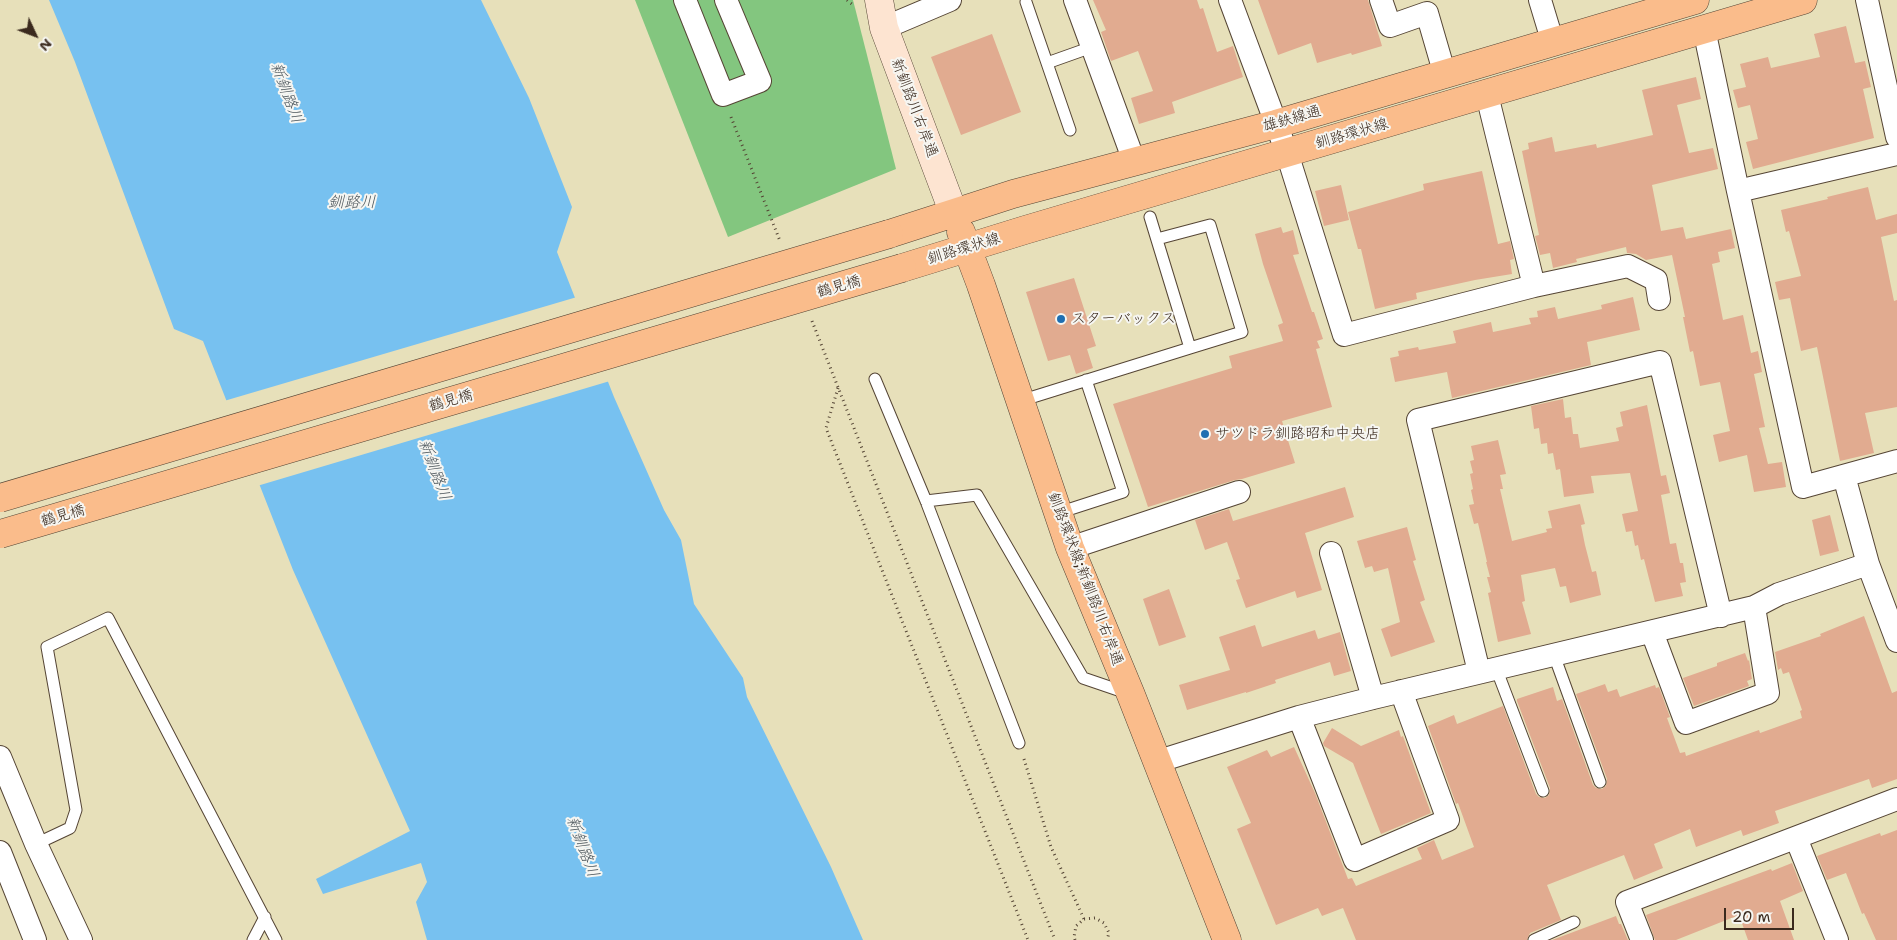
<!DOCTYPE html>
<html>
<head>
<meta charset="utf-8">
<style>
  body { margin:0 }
  #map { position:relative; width:1897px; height:940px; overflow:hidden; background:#e7e0ba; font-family:"Shantell Sans",sans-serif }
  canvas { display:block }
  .north { position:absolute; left:10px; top:10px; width:50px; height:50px; -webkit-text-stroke:4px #f6f6f2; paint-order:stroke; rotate:133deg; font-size:14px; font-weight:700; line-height:20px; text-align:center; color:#3b2a1e }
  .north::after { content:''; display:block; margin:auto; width:18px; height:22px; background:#3b2a1e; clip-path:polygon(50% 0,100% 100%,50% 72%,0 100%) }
  .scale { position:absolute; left:1724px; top:908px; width:70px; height:22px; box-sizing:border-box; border:2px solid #3b2a1e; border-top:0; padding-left:6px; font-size:15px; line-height:18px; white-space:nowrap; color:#3b2a1e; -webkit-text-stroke:4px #f6f6f2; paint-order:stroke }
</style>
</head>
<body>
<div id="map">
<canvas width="1897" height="940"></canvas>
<div class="north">N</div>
<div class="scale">20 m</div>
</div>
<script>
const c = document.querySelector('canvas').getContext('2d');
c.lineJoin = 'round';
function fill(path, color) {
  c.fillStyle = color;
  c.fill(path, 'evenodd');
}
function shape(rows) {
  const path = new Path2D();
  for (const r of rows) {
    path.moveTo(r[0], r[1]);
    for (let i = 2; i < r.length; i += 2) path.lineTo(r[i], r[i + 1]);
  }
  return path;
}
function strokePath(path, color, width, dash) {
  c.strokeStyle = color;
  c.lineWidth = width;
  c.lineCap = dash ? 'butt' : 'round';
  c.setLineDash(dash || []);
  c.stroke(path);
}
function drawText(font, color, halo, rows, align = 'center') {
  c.font = font + ' "Shantell Sans","Klee One",sans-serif';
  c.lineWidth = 4;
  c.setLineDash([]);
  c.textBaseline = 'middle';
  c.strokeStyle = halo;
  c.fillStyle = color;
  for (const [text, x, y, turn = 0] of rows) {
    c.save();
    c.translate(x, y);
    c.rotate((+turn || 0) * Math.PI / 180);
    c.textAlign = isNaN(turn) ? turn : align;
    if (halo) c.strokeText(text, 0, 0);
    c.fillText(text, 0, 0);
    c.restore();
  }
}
const green = shape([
  [635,0,853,0,896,169,728,237]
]);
const water = shape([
  [49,0,481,0,529,98,572,207,557,252,614,397,664,510,681,540,694,604,743,678,747,697,831,867,863,940,427,940,416,902,427,882,421,863,323,894,316,879,410,831,293,570,203,341,174,329,75,62]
]);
const pier = shape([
  [577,297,610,381,257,486,224,401]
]);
const building = shape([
  [1093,0,1197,0,1200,9,1203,8,1217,52,1233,46,1243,77,1172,102,1175,113,1139,124,1131,98,1153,91,1138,51,1111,61,1101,32,1106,30],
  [1258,0,1368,0,1382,46,1352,55,1351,53,1317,63,1311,43,1278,55],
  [1846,26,1855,63,1865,61,1871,87,1863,89,1874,138,1753,169,1746,142,1758,139,1750,105,1738,108,1733,90,1746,87,1740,64,1768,57,1771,68,1820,57,1814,34],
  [992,34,1021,112,961,135,931,57],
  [1696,77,1701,99,1677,105,1689,153,1713,148,1718,169,1652,185,1661,231,1683,227,1686,239,1731,229,1735,248,1718,252,1720,262,1712,264,1723,320,1743,315,1751,353,1758,351,1762,372,1754,374,1765,427,1759,428,1768,464,1782,462,1786,487,1754,492,1747,455,1719,462,1713,435,1730,431,1720,382,1700,386,1693,351,1690,352,1683,317,1685,317,1672,255,1646,260,1636,254,1627,253,1626,247,1576,259,1577,262,1553,268,1550,253,1540,255,1535,236,1539,235,1522,151,1529,149,1528,143,1552,137,1555,152,1596,144,1597,148,1653,135,1642,90],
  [1482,171,1498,244,1510,241,1514,259,1510,260,1512,274,1475,280,1416,293,1417,299,1375,309,1361,249,1358,249,1348,212,1424,190,1423,184],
  [1341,185,1349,220,1324,226,1315,191],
  [1868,187,1876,220,1897,214,1897,233,1881,237,1894,301,1897,300,1897,407,1865,413,1874,453,1840,461,1817,347,1801,351,1790,298,1779,300,1775,282,1801,276,1789,231,1786,232,1781,210,1828,199,1827,197],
  [1281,227,1283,233,1293,230,1299,254,1293,255,1312,312,1314,312,1323,339,1317,341,1320,348,1316,349,1332,407,1282,421,1295,463,1242,479,1235,480,1148,507,1113,404,1232,368,1229,356,1283,341,1278,325,1283,323,1263,264,1255,234],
  [1074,278,1096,346,1087,349,1093,368,1076,374,1070,355,1048,361,1026,292],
  [1633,297,1640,330,1587,342,1591,365,1452,398,1447,372,1395,382,1390,358,1399,356,1398,351,1418,347,1419,350,1456,343,1453,331,1491,322,1493,332,1531,324,1529,318,1538,317,1537,311,1555,307,1558,319,1602,309,1601,305],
  [1563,399,1565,418,1571,417,1573,434,1578,434,1580,448,1619,441,1616,428,1623,426,1620,412,1647,405,1661,476,1666,475,1670,493,1661,495,1670,544,1676,543,1680,563,1683,563,1686,582,1680,583,1683,596,1655,602,1644,559,1641,560,1638,545,1635,546,1632,531,1626,532,1622,514,1638,511,1630,473,1591,476,1594,493,1564,497,1560,469,1556,470,1553,453,1548,454,1547,443,1541,444,1539,428,1534,429,1531,406],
  [1498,440,1506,474,1500,475,1503,489,1500,489,1512,541,1547,532,1546,529,1552,528,1548,511,1580,504,1585,524,1581,525,1585,545,1592,572,1596,571,1601,595,1570,603,1566,586,1560,587,1555,568,1521,575,1525,601,1522,602,1531,634,1498,642,1488,593,1491,592,1487,577,1490,577,1486,562,1487,562,1478,523,1474,524,1469,505,1474,504,1471,490,1473,489,1470,474,1473,473,1470,461,1474,460,1471,446],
  [1345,487,1354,517,1305,533,1322,590,1297,598,1295,591,1246,608,1236,580,1240,579,1227,542,1205,550,1195,520,1229,509,1233,521],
  [1830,515,1839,551,1820,556,1812,520],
  [1407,527,1416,560,1413,561,1425,600,1420,602,1435,642,1391,657,1381,629,1400,622,1388,568,1374,572,1372,566,1365,568,1357,541],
  [1169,589,1186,637,1159,646,1143,599],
  [1864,616,1892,693,1897,691,1897,779,1872,788,1869,779,1775,811,1779,823,1743,836,1741,830,1696,847,1690,829,1654,844,1663,868,1634,880,1624,855,1547,885,1561,920,1530,933,1527,940,1356,940,1343,908,1322,916,1318,908,1276,925,1237,829,1251,823,1227,767,1267,750,1271,757,1294,747,1315,793,1348,879,1352,878,1356,886,1422,859,1417,848,1434,840,1442,860,1474,847,1458,803,1456,804,1428,726,1454,715,1457,724,1503,706,1536,794,1539,797,1545,798,1549,795,1550,788,1517,701,1517,699,1553,687,1557,701,1562,699,1593,785,1596,788,1602,789,1606,786,1607,779,1576,694,1605,684,1608,692,1617,689,1620,697,1655,685,1656,688,1659,687,1670,717,1667,718,1680,753,1685,752,1686,756,1759,730,1760,733,1802,718,1800,711,1802,710,1789,672,1783,674,1781,668,1778,670,1775,652,1821,636,1820,634],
  [1255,625,1262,647,1315,630,1318,639,1340,632,1351,671,1334,676,1330,662,1275,680,1276,683,1246,693,1246,692,1187,710,1179,685,1230,670,1219,637],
  [1745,653,1748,661,1749,660,1752,679,1747,681,1749,686,1694,706,1683,678,1717,666,1717,663],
  [1332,728,1361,746,1399,730,1401,737,1403,736,1431,813,1381,834,1353,763,1324,746,1323,743],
  [1897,830,1897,940,1876,940,1864,913,1862,914,1846,873,1827,880,1817,856,1880,833,1881,836],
  [1792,863,1803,891,1780,901,1794,940,1748,940,1739,915,1676,940,1655,940,1646,915,1771,869,1772,871],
  [1616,916,1619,924,1621,924,1628,940,1552,940]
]);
const path = shape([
  [847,0,854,6],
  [731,117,780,241],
  [812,321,1055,940],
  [838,388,826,428,1028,940],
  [1024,759,1051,847,1084,919],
  [1075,940,1074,937,1076,926,1084,919,1095,918,1104,923,1109,933,1107,940]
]);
const lane = shape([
  [1026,2,1070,130],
  [1047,63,1092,47],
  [1150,217,1190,348,1242,332,1210,225,1157,239],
  [875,379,926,501,1019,743],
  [1020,401,1190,348],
  [926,501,977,495,1083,678,1127,693],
  [1058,513,1123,492,1086,380],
  [1554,655,1600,782],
  [1496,668,1543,791],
  [36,844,70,828,76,810,47,647,108,618,276,940],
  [253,940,265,917],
  [1534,940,1574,922]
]);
const street = shape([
  [685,0,723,95,760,81,726,0],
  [1075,0,1134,161],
  [1230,0,1287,153,1344,335,1534,286,1628,266,1656,280,1659,299],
  [1381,0,1390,26,1427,13,1445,75],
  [1540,0,1553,43],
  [1867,0,1897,137],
  [884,28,950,0],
  [1704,29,1738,191],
  [1487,95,1534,286],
  [1897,154,1738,191,1803,487,1897,461],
  [1844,476,1868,564,1897,641],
  [1070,548,1239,492],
  [1331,553,1373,698],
  [1652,632,1686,723,1768,693,1754,607],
  [1479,672,1418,420,1660,362,1721,616],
  [1299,717,1355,860,1448,820,1401,691],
  [0,757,36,844,81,940],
  [1156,762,1299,717,1373,698,1754,607,1779,594,1868,564],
  [1796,838,1837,940],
  [0,852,35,940],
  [1642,940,1627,902,1897,799]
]);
const secondary = shape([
  [879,0,884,28,954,214]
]);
const primary = shape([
  [961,232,981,285,1070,548,1131,695,1227,940],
  [889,234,1013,194,1276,124,1695,0],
  [902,268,1025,230,1803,0]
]);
const primaryBridge = shape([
  [0,498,889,234],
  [0,534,902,268]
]);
const markers = [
  [1061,319,5,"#1f6fb2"],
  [1205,434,5,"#1f6fb2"]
];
const streetNames = [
  ["新釧路川右岸通",914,108,69],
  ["雄鉄線通",1292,119,-16],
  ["釧路環状線",1352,134,-16],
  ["釧路環状線",964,249,-17],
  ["鶴見橋",839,287,-16],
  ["鶴見橋",451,401,-16],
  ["鶴見橋",63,516,-16],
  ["釧路環状線;新釧路川右岸通",1085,579,69]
];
const poiNames = [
  ["スターバックス",1071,319],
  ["サツドラ釧路昭和中央店",1215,434]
];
const waterNames = [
  ["新釧路川",286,93,69],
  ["釧路川",352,203],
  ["新釧路川",434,470,69],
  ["新釧路川",582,847,69]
];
fill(green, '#83c67f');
fill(water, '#77c1f0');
fill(pier, '#e7e0ba');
fill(building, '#e1ab90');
strokePath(lane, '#554535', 13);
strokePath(street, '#554535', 24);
strokePath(secondary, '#554535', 29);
strokePath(primary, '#554535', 29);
strokePath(path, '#554535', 3, [1, 4]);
strokePath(lane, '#fff', 11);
strokePath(street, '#fff', 22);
strokePath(secondary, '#fde4d1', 28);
strokePath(primary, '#fabc8b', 28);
strokePath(primaryBridge, '#554535', 29, []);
strokePath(primaryBridge, '#fabc8b', 28);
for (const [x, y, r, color] of markers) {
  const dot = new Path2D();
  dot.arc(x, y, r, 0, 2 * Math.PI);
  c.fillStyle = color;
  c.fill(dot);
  strokePath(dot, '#f6f6f2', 2);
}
drawText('15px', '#3b2a1e', '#f6f6f2', streetNames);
drawText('15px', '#3b2a1e', '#f6f6f2', poiNames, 'left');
drawText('italic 16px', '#4d575d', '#f6f6f2', waterNames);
</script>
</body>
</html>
